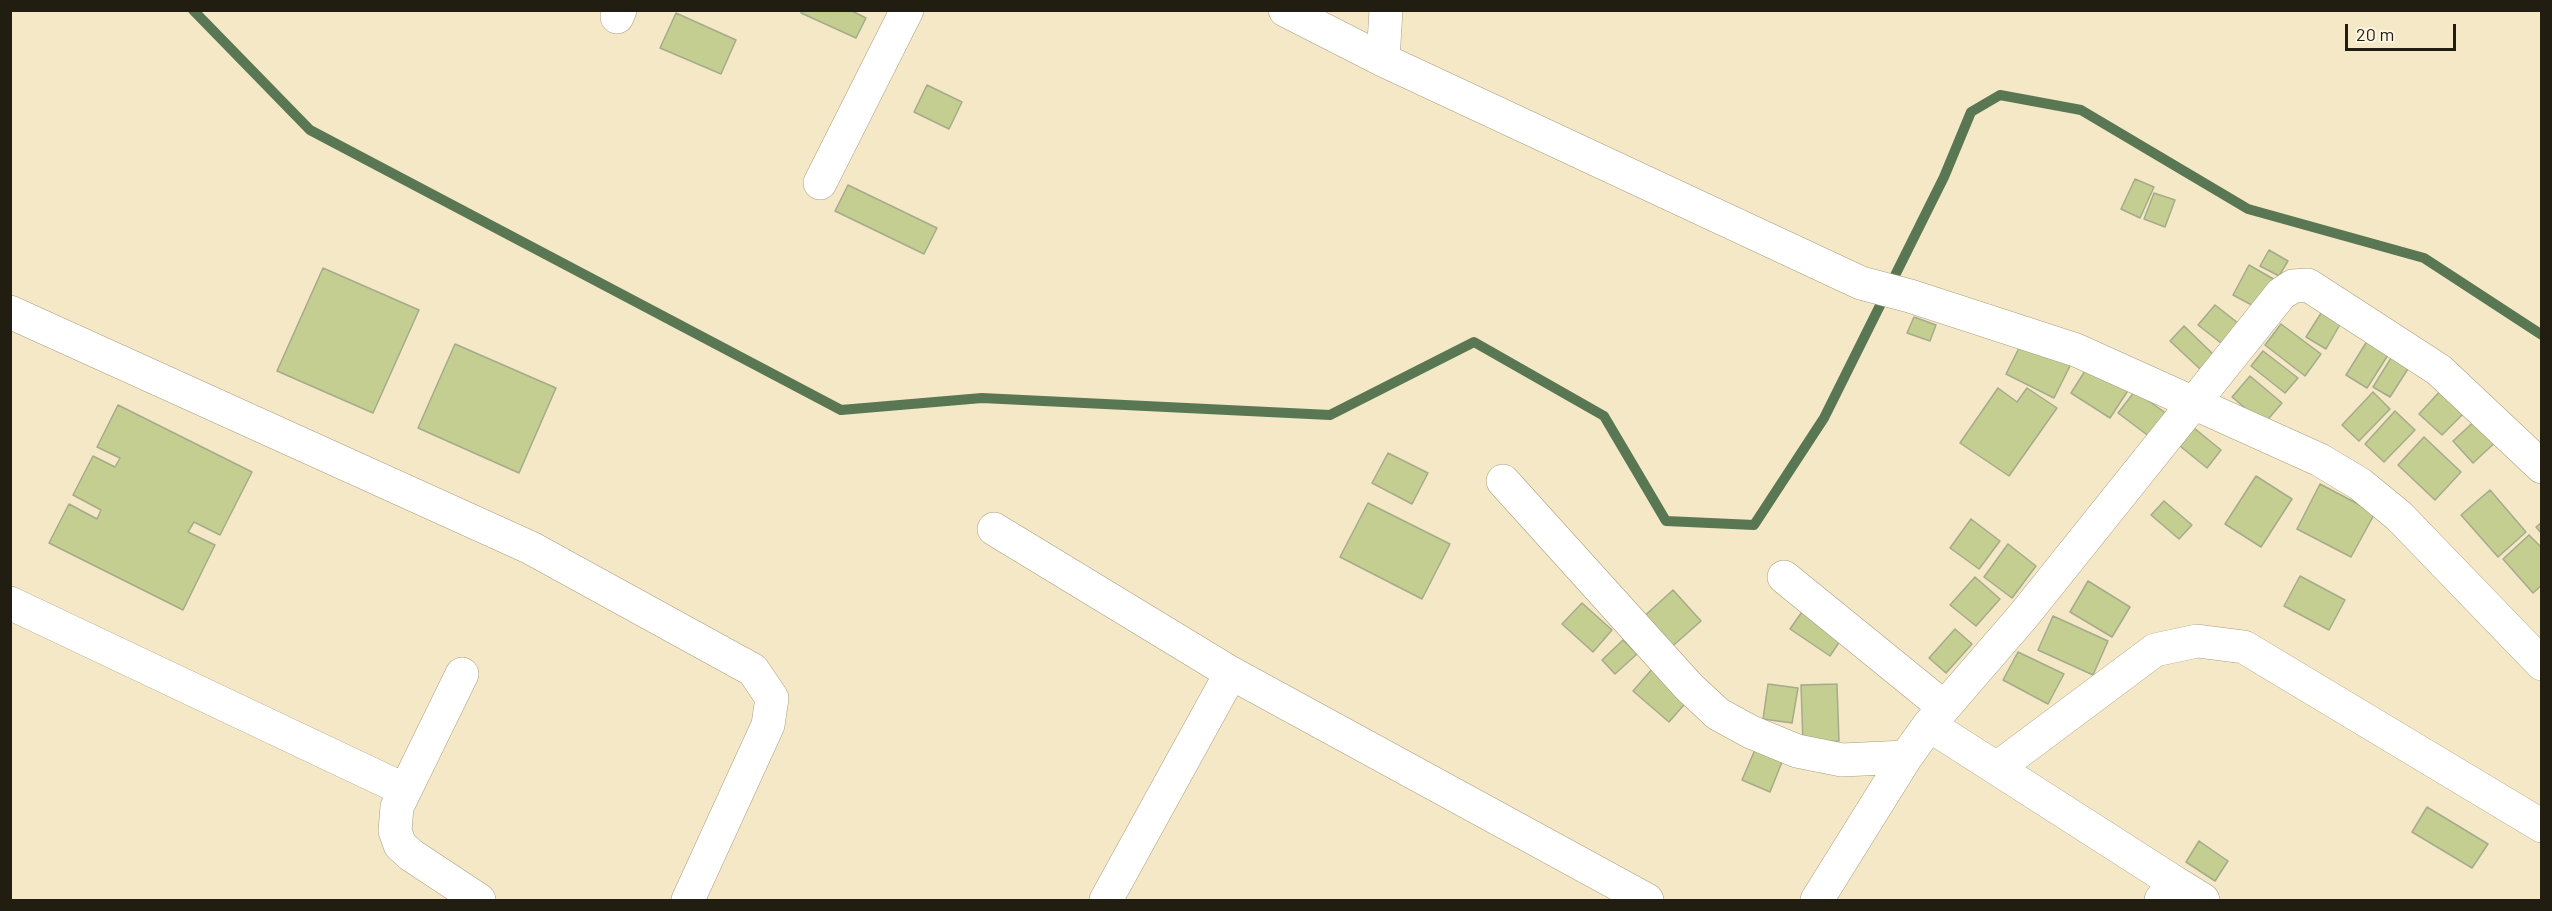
<!DOCTYPE html>
<html>
<head>
<meta charset="utf-8">
<style>
  body { margin:0 }
  #map { position:relative; width:2552px; height:911px; overflow:hidden; background:#f5e8c7; font-family:Barlow,sans-serif }
  canvas { display:block }
  .frame { position:absolute; inset:0; border:12px solid #221d11; pointer-events:none }
  .scale { position:absolute; left:2345px; top:24px; width:111px; height:27px; box-sizing:border-box; border:3px solid #221d11; border-top:0; padding-left:8px; font-size:18px; line-height:21px; white-space:nowrap; color:#221d11; -webkit-text-stroke:4px #fef6e2; paint-order:stroke }
</style>
</head>
<body>
<div id="map">
<canvas width="2552" height="911"></canvas>
<div class="frame"></div>
<div class="scale">20 m</div>
</div>
<script>
const c = document.querySelector('canvas').getContext('2d');
c.lineJoin = 'round';
function shape(rows) {
  const path = new Path2D();
  for (const r of rows) {
    path.moveTo(r[0], r[1]);
    for (let i = 2; i < r.length; i += 2) path.lineTo(r[i], r[i + 1]);
  }
  return path;
}
function strokePath(path, color, width, dash) {
  c.strokeStyle = color;
  c.lineWidth = width;
  c.lineCap = dash ? 'butt' : 'round';
  c.setLineDash(dash || []);
  c.stroke(path);
}
function fill(path, color) {
  c.fillStyle = color;
  c.fill(path, 'evenodd');
}
const stream = shape([
  [193,10,310,130,841,410,982,398,1330,415,1474,342,1604,416,1666,521,1754,525,1824,418,1944,177,1971,112,2000,95,2081,110,2248,209,2424,258,2542,335]
]);
const building = shape([
  [803,10,850,10,866,18,856,38,801,13,803,10],
  [676,13,736,40,721,74,660,48,676,13],
  [927,85,962,102,949,129,914,112,927,85],
  [2135,179,2154,187,2140,218,2121,209,2135,179],
  [848,185,937,228,924,254,835,211,848,185],
  [2154,193,2175,200,2165,227,2144,219,2154,193],
  [2269,250,2288,261,2279,276,2260,266,2269,250],
  [2249,265,2277,281,2261,310,2233,295,2249,265],
  [323,268,419,310,373,413,277,371,323,268],
  [2215,305,2238,323,2221,343,2198,325,2215,305],
  [2323,310,2342,321,2326,349,2306,337,2323,310],
  [1914,317,1936,325,1930,341,1907,333,1914,317],
  [2281,324,2321,354,2305,376,2265,345,2281,324],
  [2184,326,2214,355,2200,369,2170,341,2184,326],
  [2369,338,2390,352,2367,388,2346,375,2369,338],
  [2023,340,2071,364,2054,398,2006,374,2023,340],
  [455,344,556,388,519,473,418,428,455,344],
  [2396,350,2413,361,2390,397,2373,387,2396,350],
  [2263,351,2298,378,2285,393,2251,366,2263,351],
  [2090,363,2129,389,2110,418,2071,393,2090,363],
  [2250,376,2282,403,2264,424,2232,397,2250,376],
  [2444,387,2467,410,2442,435,2419,414,2444,387],
  [1998,388,2017,402,2027,388,2057,408,2009,476,1960,443,1998,388],
  [2135,391,2167,414,2150,437,2118,413,2135,391],
  [2373,392,2390,409,2359,441,2342,425,2373,392],
  [118,405,252,472,220,535,194,522,188,532,215,545,183,610,49,543,69,504,97,519,101,510,73,495,93,456,115,467,120,458,97,447,118,405],
  [2395,411,2415,430,2384,462,2365,444,2395,411],
  [2480,416,2500,438,2473,463,2453,441,2480,416],
  [2194,428,2221,450,2207,468,2180,446,2194,428],
  [2424,437,2461,472,2435,500,2398,465,2424,437],
  [1388,453,1428,473,1412,504,1372,483,1388,453],
  [2256,476,2292,499,2261,547,2225,524,2256,476],
  [2320,484,2375,513,2351,557,2297,529,2320,484],
  [2490,490,2526,532,2498,557,2461,515,2490,490],
  [2164,501,2192,525,2179,539,2151,515,2164,501],
  [1368,503,1450,544,1422,599,1340,557,1368,503],
  [1971,519,2000,541,1979,569,1950,548,1971,519],
  [2542,522,2542,534,2536,527,2542,522],
  [2529,535,2542,548,2542,585,2533,593,2503,559,2529,535],
  [2008,544,2036,566,2012,598,1984,577,2008,544],
  [2300,576,2345,600,2329,630,2284,606,2300,576],
  [1975,577,2000,599,1976,626,1950,605,1975,577],
  [2088,581,2130,607,2112,637,2070,612,2088,581],
  [1673,590,1701,621,1667,651,1640,620,1673,590],
  [1582,603,1612,630,1593,652,1562,624,1582,603],
  [1804,609,1844,635,1830,656,1790,629,1804,609],
  [2053,616,2108,641,2093,675,2038,650,2053,616],
  [1955,629,1972,644,1946,673,1929,658,1955,629],
  [1623,640,1637,654,1615,674,1602,660,1623,640],
  [2018,652,2064,674,2048,704,2003,680,2018,652],
  [1653,668,1689,699,1669,722,1633,691,1653,668],
  [1768,684,1798,688,1792,723,1763,719,1768,684],
  [1837,684,1839,741,1803,743,1801,685,1837,684],
  [1757,745,1784,757,1770,792,1742,780,1757,745],
  [2427,807,2488,844,2472,868,2412,832,2427,807],
  [2199,841,2228,861,2215,881,2186,862,2199,841]
]);
const minor = shape([
  [1285,10,1383,60,1861,283,1910,296,2076,350,2320,460,2360,484,2399,516,2542,664],
  [617,17,620,10],
  [1383,60,1386,10],
  [820,183,907,10],
  [10,312,531,548,753,670,772,698,768,725,688,900],
  [1503,481,1689,687,1718,714,1751,732,1797,751,1842,760,1906,757,1929,725,2024,615,2281,294,2293,286,2308,285,2439,370,2542,467],
  [994,529,1231,673,1647,900],
  [1784,577,1944,707],
  [10,603,405,790],
  [462,674,397,807,395,831,400,845,411,855,479,900],
  [1929,725,2174,882,2161,900],
  [1997,768,2155,650,2197,641,2244,647,2542,826],
  [2174,882,2203,900],
  [1106,900,1231,673],
  [1817,900,1906,757]
]);
strokePath(stream, '#597753', 10);
fill(building, '#c3ce90');
strokePath(building, '#a5ab8b', 1.5);
strokePath(minor, '#a99d7e', 34);
strokePath(minor, '#fff', 33);
</script>
</body>
</html>
